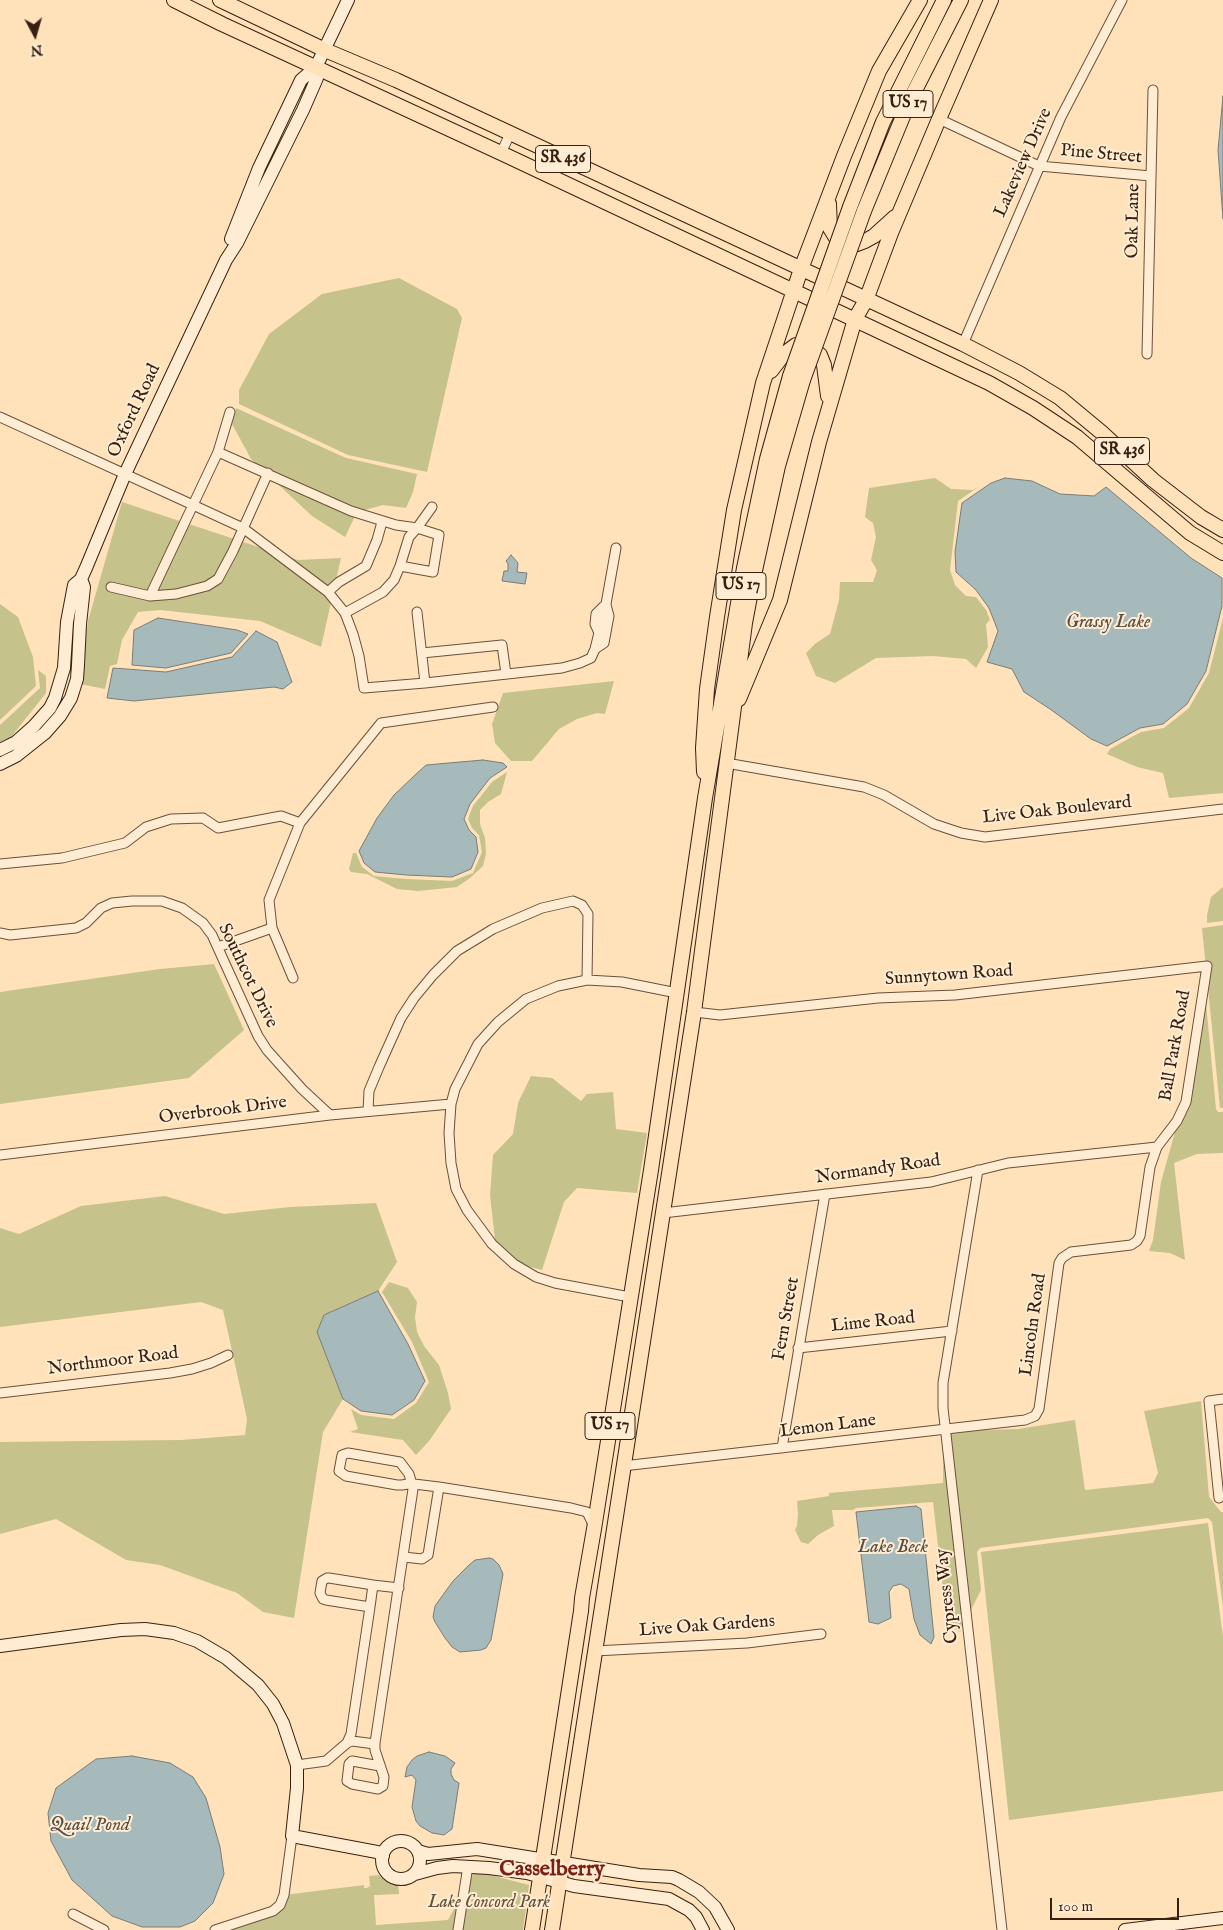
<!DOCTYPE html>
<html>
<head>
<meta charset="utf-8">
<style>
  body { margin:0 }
  #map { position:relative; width:1223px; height:1930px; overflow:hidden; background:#ffe2b9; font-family:"IM FELL English",serif }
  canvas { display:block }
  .north { position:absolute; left:10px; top:10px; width:50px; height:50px; -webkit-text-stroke:4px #ffecd2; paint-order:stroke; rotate:174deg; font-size:14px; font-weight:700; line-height:20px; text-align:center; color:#372011 }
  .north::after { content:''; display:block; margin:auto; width:18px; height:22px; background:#372011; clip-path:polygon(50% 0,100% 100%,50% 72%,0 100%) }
  .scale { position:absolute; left:1050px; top:1898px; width:129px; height:22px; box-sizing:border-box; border:2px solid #372011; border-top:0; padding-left:6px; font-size:15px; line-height:18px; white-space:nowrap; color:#372011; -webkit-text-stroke:4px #ffecd2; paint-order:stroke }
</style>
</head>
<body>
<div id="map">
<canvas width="1223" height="1930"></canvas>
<div class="north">N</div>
<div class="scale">100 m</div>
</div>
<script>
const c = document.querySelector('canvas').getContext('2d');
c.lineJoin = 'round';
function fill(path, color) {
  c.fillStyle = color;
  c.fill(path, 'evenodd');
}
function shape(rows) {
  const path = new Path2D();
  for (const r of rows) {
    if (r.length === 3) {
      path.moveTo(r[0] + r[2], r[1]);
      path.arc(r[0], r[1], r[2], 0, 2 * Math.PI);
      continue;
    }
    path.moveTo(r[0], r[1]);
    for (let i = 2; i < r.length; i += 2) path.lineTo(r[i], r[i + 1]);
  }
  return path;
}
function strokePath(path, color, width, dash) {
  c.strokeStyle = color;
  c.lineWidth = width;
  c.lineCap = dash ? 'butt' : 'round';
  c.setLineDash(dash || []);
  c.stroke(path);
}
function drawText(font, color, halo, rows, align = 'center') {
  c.font = font + ' "IM FELL English",serif';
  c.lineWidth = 4;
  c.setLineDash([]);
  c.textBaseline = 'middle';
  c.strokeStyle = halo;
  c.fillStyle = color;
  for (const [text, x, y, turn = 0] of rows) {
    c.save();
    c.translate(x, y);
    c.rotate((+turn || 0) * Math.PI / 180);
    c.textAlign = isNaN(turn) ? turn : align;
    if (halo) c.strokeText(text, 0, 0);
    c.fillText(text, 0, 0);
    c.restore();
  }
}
const green = shape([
  [399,278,457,309,462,318,427,472,348,455,239,404,239,390,269,334,322,294],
  [236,408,346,458,417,474,413,492,406,508,383,505,357,512,345,537,312,516,251,459,232,424],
  [935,478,951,489,973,490,980,486,958,501,950,570,955,585,966,596,976,597,986,610,990,620,986,624,988,647,976,668,966,659,933,656,876,658,835,683,816,676,806,653,816,643,830,634,839,600,840,582,873,582,877,570,871,560,876,537,873,523,865,517,869,488],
  [122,502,298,560,341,558,321,647,260,621,160,610,138,612,122,640,117,664,110,666,105,689,80,684,88,621],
  [0,604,18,617,33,657,36,686,0,720],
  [1223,618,1223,793,1169,798,1163,773,1137,767,1107,754,1110,749,1141,732,1164,728,1189,708,1209,673],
  [38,670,46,676,46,693,11,737,0,742,0,725,40,688],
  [614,681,605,714,597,713,577,719,559,729,532,761,511,761,495,743,492,724,503,693],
  [507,772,501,794,488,802,480,810,480,824,485,838,486,854,483,866,470,878,457,887,418,891,397,889,367,874,351,872,349,869,353,853,356,853,362,867,374,876,406,879,452,881,473,873,482,852,479,835,472,828,468,819,473,806,492,782],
  [1223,887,1223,921,1207,923,1207,915,1211,897],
  [1223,925,1223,1108,1220,1108,1202,928],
  [214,964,244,1030,189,1078,0,1104,0,992,160,969],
  [1206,1003,1216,1109,1218,1112,1223,1112,1223,1153,1197,1154,1174,1163,1185,1260,1170,1253,1149,1251,1153,1240,1161,1182,1175,1132,1181,1124,1190,1105],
  [531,1076,552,1078,581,1101,587,1094,613,1092,616,1129,647,1133,637,1193,577,1188,564,1202,542,1270,526,1266,516,1260,495,1240,490,1195,493,1155,513,1134,518,1103],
  [165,1196,224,1214,290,1207,376,1203,397,1262,378,1291,324,1315,318,1332,343,1399,323,1432,294,1618,263,1612,237,1593,160,1565,126,1560,56,1519,0,1534,0,1442,181,1440,245,1435,247,1419,223,1310,201,1302,0,1327,0,1228,19,1234,81,1206],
  [389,1282,408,1288,417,1302,415,1317,417,1332,424,1346,439,1365,448,1393,451,1409,429,1441,416,1455,403,1440,350,1432,358,1429,351,1409,361,1415,394,1419,416,1403,429,1382,412,1342,382,1292],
  [1201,1401,1209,1497,1221,1512,1223,1512,1223,1608,1212,1522,1208,1518,980,1548,977,1552,981,1590,970,1612,951,1434,983,1430,1018,1429,1075,1420,1085,1490,1153,1483,1158,1473,1144,1411],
  [943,1448,963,1626,960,1632,947,1624,933,1502,856,1508,853,1510,832,1510,834,1526,818,1535,808,1544,801,1542,795,1530,797,1526,798,1514,797,1501,829,1496,829,1493,943,1483],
  [1208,1523,1223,1637,1223,1791,1009,1820,981,1552],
  [475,1871,529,1885,523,1930,215,1930,273,1911,284,1895,364,1885,364,1888,367,1888,370,1886,369,1876,379,1875,398,1883,399,1894,374,1895,376,1925,448,1920]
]);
const water = shape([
  [1223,96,1223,219,1218,150,1223,96],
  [1005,478,1032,481,1060,494,1094,496,1106,487,1191,558,1222,578,1222,606,1206,671,1187,704,1163,724,1140,728,1107,746,1091,739,1050,709,1024,692,1012,669,987,662,998,631,989,608,976,590,956,572,955,552,962,503,991,483,1005,478],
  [511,555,518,563,517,572,527,573,525,584,502,581,504,571,508,571,508,564,506,561,511,555],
  [158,618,237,630,248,634,231,653,166,668,132,665,134,630,158,618],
  [256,631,277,642,292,682,283,689,274,687,134,701,107,698,113,668,166,672,232,657,256,631],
  [483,760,503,763,507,767,490,778,470,804,464,819,469,830,476,837,478,852,471,869,452,877,406,875,375,872,364,863,359,851,377,818,394,795,415,775,426,765,483,760],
  [378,1291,408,1344,425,1381,414,1400,392,1415,361,1411,343,1399,317,1332,324,1315,378,1291],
  [916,1506,921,1509,934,1637,931,1644,920,1635,914,1619,909,1589,901,1584,893,1586,889,1592,891,1618,878,1624,869,1622,856,1512,916,1506],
  [489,1558,493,1559,499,1565,503,1574,491,1640,486,1648,481,1650,460,1652,452,1647,445,1638,435,1622,433,1617,435,1606,453,1581,469,1565,475,1560,489,1558],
  [429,1752,445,1756,455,1763,451,1769,451,1774,454,1780,459,1783,452,1829,444,1835,432,1833,420,1826,416,1821,412,1807,416,1780,412,1775,405,1777,407,1767,412,1760,417,1756,429,1752],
  [132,1756,170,1763,193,1777,206,1798,220,1847,224,1874,213,1903,195,1921,180,1927,142,1927,112,1916,72,1880,51,1841,48,1813,56,1788,96,1759,132,1756]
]);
const street = shape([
  [939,119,1039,166,1151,176],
  [501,153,510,134],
  [963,344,1061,117,1122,0],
  [1147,354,1153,90],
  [0,417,193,505,218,452,351,511,396,525,417,528,432,507],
  [218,452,230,412],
  [382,522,377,540,366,566,339,582,328,592,345,613,383,592,394,580,400,566],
  [417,528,439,535,433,572,400,566,409,537,417,528],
  [111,587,150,596,176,594,207,586,218,579,233,551,268,473],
  [150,596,193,505,243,528,328,592],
  [345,613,353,634,359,656,364,688,425,683,417,612],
  [599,633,595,624,596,614,604,606],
  [595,649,604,643,609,616,606,605],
  [422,653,502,645,506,674],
  [425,683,562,668,580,663,591,658,595,649,606,604,616,548],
  [726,763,864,787,884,795,934,824,961,833,985,837,1223,809],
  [0,864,62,858,125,843,146,827,171,819,203,818,218,828,281,816,300,823],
  [0,933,10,935,76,928,86,923,101,908,112,903,132,901,162,901,182,908,203,923,212,935,258,1036,267,1050,302,1089,330,1115],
  [218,947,272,928],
  [293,978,272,928,269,900,300,823,381,723,493,707],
  [368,1111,369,1091,379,1067,401,1018,414,998,433,975,457,951,493,929,542,908,573,901,582,905,588,914,587,980],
  [0,1155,330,1115,451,1104],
  [978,1170,943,1383,943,1408,1002,1930],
  [663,1213,931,1182,1008,1163,1157,1147],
  [630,1297,555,1283,536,1277,514,1264,492,1244,467,1210,456,1189,451,1163,449,1133,451,1104,455,1089,478,1044,498,1022,526,999,558,986,587,980,622,982,677,993],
  [798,1348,952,1331],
  [0,1393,170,1373,192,1369,211,1363,228,1355],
  [782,1448,825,1194],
  [623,1466,1025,1420,1035,1416,1039,1409,1059,1263,1062,1258,1071,1252,1131,1245,1137,1241,1140,1236,1150,1167,1157,1147,1177,1121,1186,1102,1207,966,955,995,878,998,720,1015,694,1012],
  [1219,1498,1209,1401,1223,1399],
  [404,1557,422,1559,428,1555,439,1487],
  [373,1585,370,1607,326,1600,323,1599,320,1593,322,1581,327,1578,329,1578,373,1585,399,1588],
  [595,1651,747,1643,821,1634],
  [347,1743,351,1734,370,1607],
  [297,1765,326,1761,347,1743,352,1741,375,1744],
  [380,1766,352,1761,349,1764,347,1781,352,1784,378,1789,383,1786,384,1777,375,1750,375,1743,413,1489,413,1485,412,1484,411,1481,409,1474,400,1462,348,1453,342,1455,339,1471,346,1476,397,1485,402,1485,408,1484,414,1484,439,1487,571,1508,587,1512,593,1524],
  [73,1914,104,1930],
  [215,1930,273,1911,280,1905,284,1895,292,1836],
  [458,1930,468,1866]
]);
const secondary = shape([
  [231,239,259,168,301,80,316,67,348,0],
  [0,750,16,742,34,726,50,708,55,698,64,668,67,622,74,585,81,579,86,568,125,474,226,260,237,243,303,110,317,78,316,67],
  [0,764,16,756,45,733,60,716,71,698,77,679,78,665,80,624,84,587,81,579],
  [0,1646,121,1630,145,1629,174,1633,197,1641,226,1658,258,1685,273,1704,283,1723,297,1765,297,1788,292,1836,377,1852,383,1856],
  [401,1860,19],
  [418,1851,428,1854,477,1849,639,1875,672,1877,679,1880,699,1892,715,1907,728,1930],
  [415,1874,437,1868,453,1866,489,1868,527,1873,574,1886,669,1899,689,1910,696,1917,703,1930],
  [1125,1930,1223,1918]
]);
const primary = shape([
  [174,0,222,24,501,153,989,383,1033,408,1077,437,1190,533,1223,553],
  [220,0,325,50,396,80,963,344,1019,373,1060,398,1101,432,1153,480,1201,517,1223,530],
  [829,204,830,228,838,241,844,244,857,244,865,241,874,236,895,217],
  [850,207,883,122,944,0],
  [864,211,908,104,961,0],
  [771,371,784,354,796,345,809,346,820,355,824,365,828,396],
  [739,699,780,600,819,442,855,319,866,300,891,233,939,119,991,0],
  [704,772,703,748,707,689,717,617,734,510,763,383,801,269,844,156,879,71,920,0],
  [532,1930,581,1611,582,1598,594,1529,651,1170,705,798,744,568,767,459,790,376],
  [552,1930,694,1012,745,623,754,575,778,466,803,380]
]);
const primaryBridge = shape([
  [790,376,850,207],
  [803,380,864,211]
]);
const shields = [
  [908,104,50],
  [563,159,55],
  [1122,451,55],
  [741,586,50],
  [610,1426,50]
];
const shieldNames = [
  ["US 17",908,104],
  ["SR 436",563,159],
  ["SR 436",1122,451],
  ["US 17",741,586],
  ["US 17",610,1426]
];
const streetNames = [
  ["Pine Street",1101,155,5],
  ["Lakeview Drive",1024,163,-66],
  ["Oak Lane",1134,221,-89],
  ["Oxford Road",135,411,-65],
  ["Live Oak Boulevard",1057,811,-6],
  ["Southcot Drive",247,976,64],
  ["Sunnytown Road",949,976,-4],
  ["Ball Park Road",1176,1046,-80],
  ["Overbrook Drive",223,1111,-7],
  ["Normandy Road",878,1170,-8],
  ["Fern Street",787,1319,-80],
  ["Lime Road",873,1323,-6],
  ["Lincoln Road",1034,1325,-82],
  ["Northmoor Road",113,1362,-7],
  ["Lemon Lane",828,1427,-7],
  ["Cypress Way",948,1596,-96],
  ["Live Oak Gardens",707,1627,-4]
];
const parkNames = [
  ["Lake Concord Park",489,1903]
];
const waterNames = [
  ["Grassy Lake",1108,623],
  ["Lake Beck",893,1548],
  ["Quail Pond",90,1826]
];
const districtNames = [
  ["Casselberry",552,1870]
];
fill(green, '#c6c28b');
fill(water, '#a7babb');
strokePath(water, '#7a7c77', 1);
strokePath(street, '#69503b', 11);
strokePath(secondary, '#372011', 14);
strokePath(primary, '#372011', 16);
strokePath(street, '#ffecd2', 9);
strokePath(secondary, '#ffecd2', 12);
strokePath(primary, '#ffe2b9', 14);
strokePath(primaryBridge, '#372011', 16, []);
strokePath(primaryBridge, '#ffe2b9', 14);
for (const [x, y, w] of shields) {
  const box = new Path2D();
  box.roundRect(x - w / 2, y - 13.5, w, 27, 4);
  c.fillStyle = '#ffecd2';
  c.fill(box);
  strokePath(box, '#372011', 1);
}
drawText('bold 16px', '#372011', null, shieldNames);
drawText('18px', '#372011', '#ffecd2', streetNames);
drawText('italic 18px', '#625136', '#ffecd2', parkNames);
drawText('italic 19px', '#594e44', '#ffecd2', waterNames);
drawText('bold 22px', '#7a1f14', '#ffecd2', districtNames);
</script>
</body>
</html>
